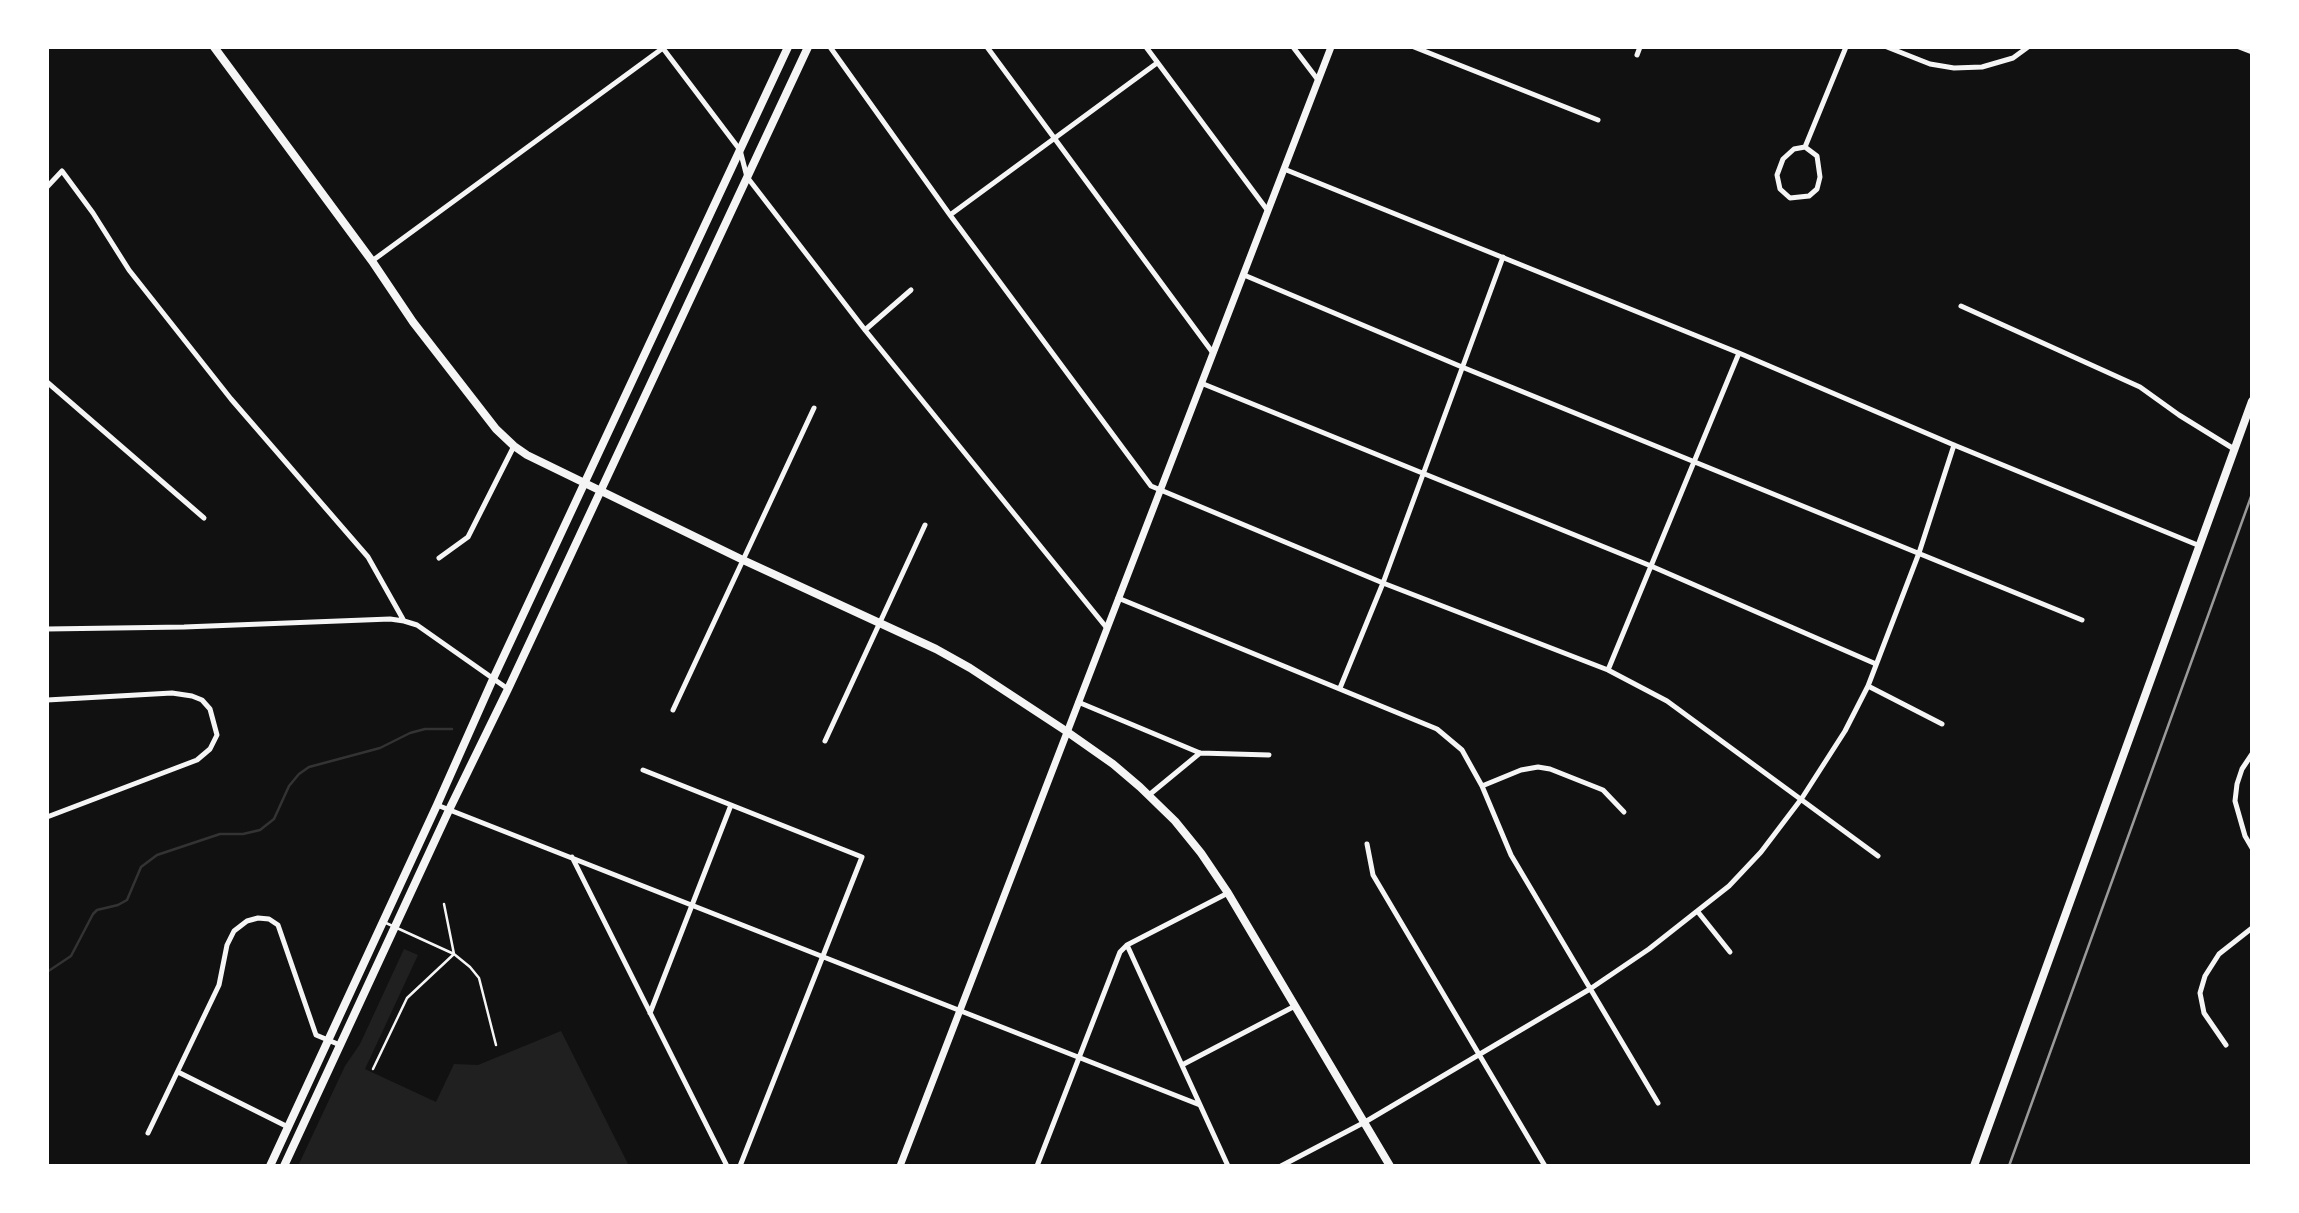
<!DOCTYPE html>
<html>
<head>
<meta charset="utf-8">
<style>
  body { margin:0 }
  #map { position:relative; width:2299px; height:1213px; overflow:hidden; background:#111; font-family:"Zilla Slab",serif }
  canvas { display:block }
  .frame { position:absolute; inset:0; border:49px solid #fff; pointer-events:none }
</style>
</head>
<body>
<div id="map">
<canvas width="2299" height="1213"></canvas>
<div class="frame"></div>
</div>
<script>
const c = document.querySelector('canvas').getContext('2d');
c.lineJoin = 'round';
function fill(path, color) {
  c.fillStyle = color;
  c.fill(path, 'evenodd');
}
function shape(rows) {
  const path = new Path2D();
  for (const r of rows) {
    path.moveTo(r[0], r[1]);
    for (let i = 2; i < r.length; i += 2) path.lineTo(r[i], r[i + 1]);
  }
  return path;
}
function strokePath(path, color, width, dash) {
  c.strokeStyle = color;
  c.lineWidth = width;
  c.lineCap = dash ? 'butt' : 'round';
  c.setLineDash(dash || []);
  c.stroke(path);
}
const green = shape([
  [404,949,418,955,365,1069,436,1102,454,1064,478,1065,561,1031,629,1166,298,1166,345,1066,360,1044]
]);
const stream = shape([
  [47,972,71,956,93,914,97,910,118,905,127,900,141,867,157,855,220,834,243,834,260,830,274,819,289,786,299,774,309,767,380,748,410,733,425,729,452,729]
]);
const service = shape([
  [386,923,454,954,470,967,479,978,496,1045],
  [373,1069,407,998,454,954,444,904]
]);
const minor = shape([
  [662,47,740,150,747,177,865,330,1106,627],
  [830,47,950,215,1151,486,1383,583,1608,670,1667,701,1878,856],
  [987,47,1213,353],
  [1146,47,1268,211],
  [1293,47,1318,80],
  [1414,47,1598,120],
  [1887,47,1930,64,1954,68,1982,67,2013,58,2028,47],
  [2239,47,2252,52],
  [1637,55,1640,47],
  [1805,147,1817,156,1820,177,1817,189,1809,196,1790,198,1780,189,1777,175,1783,159,1794,149,1805,147],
  [1805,147,1846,47],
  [1284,169,1739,353,1954,445,2200,546],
  [47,187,62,171,93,213,129,270,231,399,368,557,404,621,417,625,508,689],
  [950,215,1157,63],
  [372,261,663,48],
  [1244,275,1462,367,2082,620],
  [1961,306,2140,387,2179,415,2234,449],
  [865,330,911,290],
  [47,382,204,518],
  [1201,383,1651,566,1876,664],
  [439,558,468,537,514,446],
  [1118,598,1437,729,1462,750,1482,786,1511,855,1658,1103],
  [47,629,184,627,390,619,404,621],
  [1608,670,1739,353],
  [1868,686,1942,724],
  [1340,688,1383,583,1503,257],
  [47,700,172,693,192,696,202,700,210,709,217,735,210,749,197,760,47,817],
  [1078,702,1200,753,1269,755],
  [673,710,814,408],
  [825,741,925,525],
  [2252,754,2242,769,2237,784,2235,801,2245,836,2252,848],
  [643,770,862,857,740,1166],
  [1482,786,1521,770,1538,767,1550,769,1603,790,1624,812],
  [1149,795,1200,753],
  [437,805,1200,1105],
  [1367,844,1373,875,1545,1166],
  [572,857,727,1166],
  [1698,912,1730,952],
  [1127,945,1228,1166],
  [650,1013,731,805],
  [2226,1045,2204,1013,2200,993,2205,976,2219,954,2252,928],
  [1182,1065,1295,1006],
  [178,1072,288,1127],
  [148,1133,219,985,227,945,234,931,247,921,258,918,269,919,278,925,316,1035,340,1045],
  [1037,1166,1120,952,1127,945,1228,893],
  [1281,1166,1365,1122,1590,989,1649,949,1729,886,1761,852,1802,798,1845,731,1868,686,1919,553,1954,445]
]);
const tertiary = shape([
  [900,1166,1331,47]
]);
const secondary = shape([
  [214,47,372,261,413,322,496,429,514,446,527,455,743,560,936,649,970,668,1066,731,1113,764,1140,787,1175,821,1201,853,1228,893,1390,1166],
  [270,1166,437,805,493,679,788,47],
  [284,1166,449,810,508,689,808,47],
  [1974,1166,2252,401]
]);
const rail = shape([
  [2009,1166,2252,494]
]);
fill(green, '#202020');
strokePath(stream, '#333', 2.5);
strokePath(service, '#f5f5f5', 2.5);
strokePath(minor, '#f5f5f5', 5);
strokePath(tertiary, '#f5f5f5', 7);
strokePath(secondary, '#f5f5f5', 8);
strokePath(rail, '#9a9a9a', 2.5);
</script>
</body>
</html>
